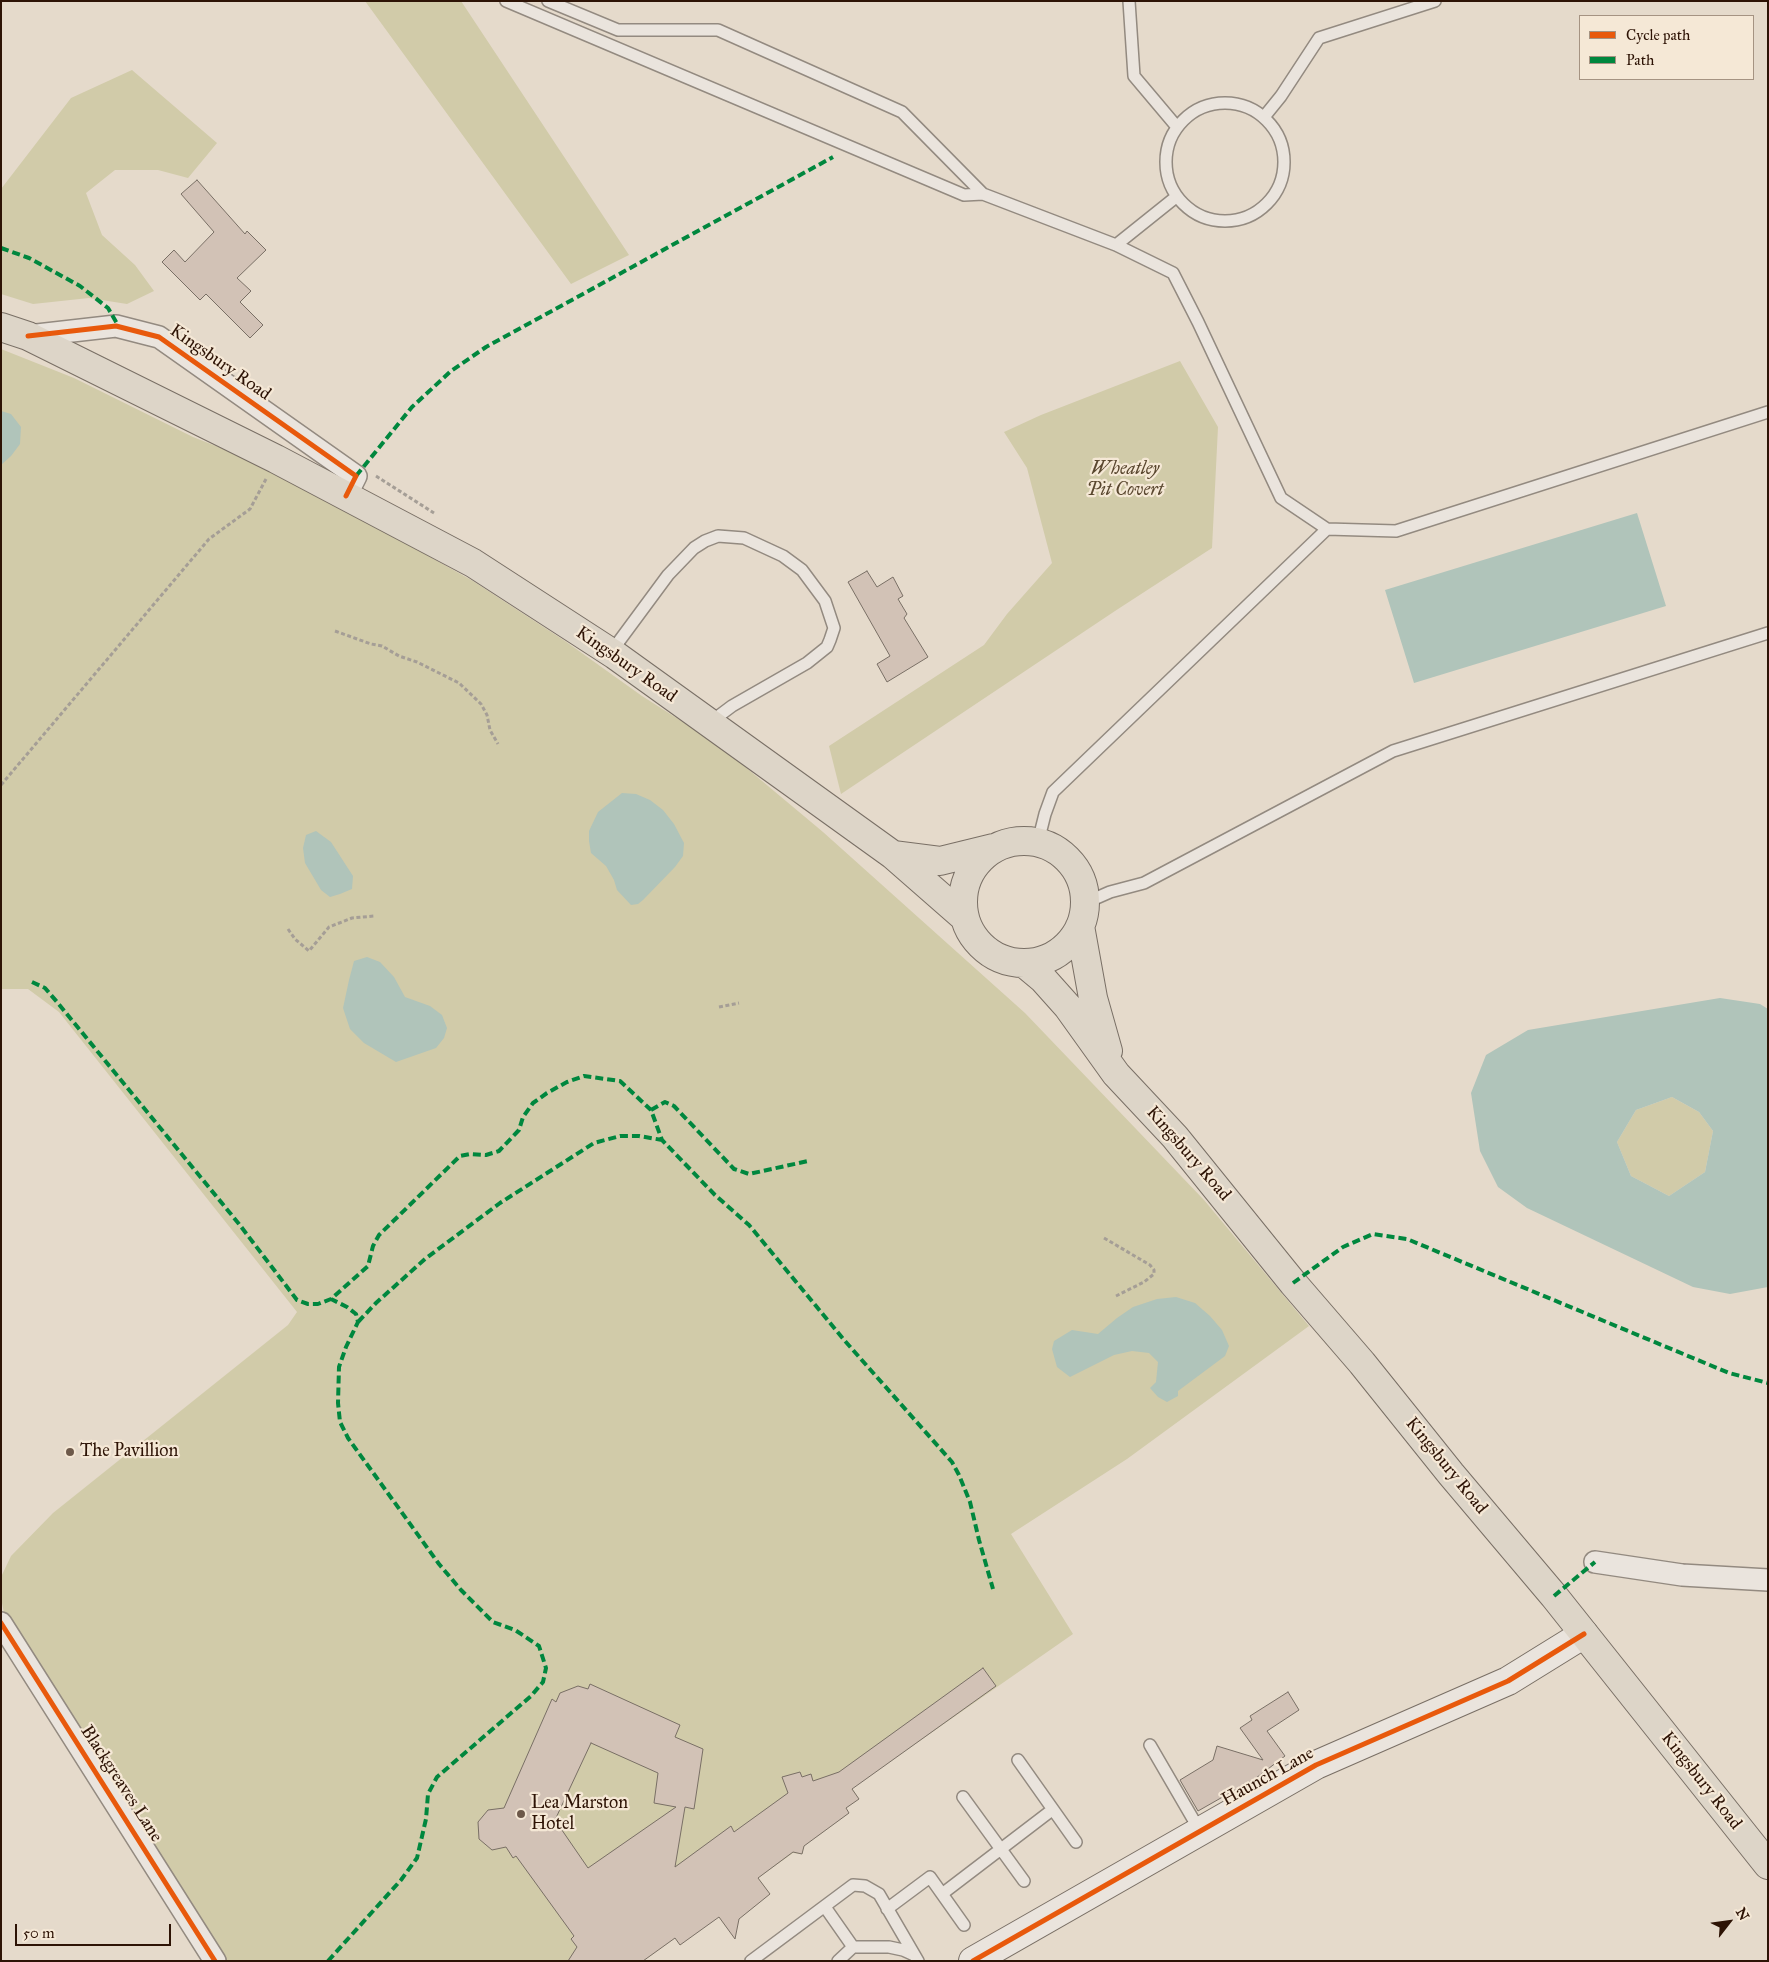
<!DOCTYPE html>
<html>
<head>
<meta charset="utf-8">
<style>
  body { margin:0 }
  #map { position:relative; width:1769px; height:1962px; overflow:hidden; background:#e5dacb; font-family:"IM FELL Great Primer",serif }
  canvas { display:block }
  .frame { position:absolute; inset:0; border:2px solid #2d1305; pointer-events:none }
  .legend { position:absolute; left:1579px; top:15px; width:175px; height:65px; box-sizing:border-box; background:#f5e8d6; border:1px solid #a59382; margin:0; padding:6px 9px; list-style:none; font-size:15px; color:#2d1305 }
  .legend li { display:flex; align-items:center; gap:10px; height:25px }
  .legend b { width:25px; border:1px solid #a59382 }
  .north { position:absolute; left:1704px; top:1897px; width:50px; height:50px; -webkit-text-stroke:4px #f5e8d6; paint-order:stroke; rotate:60deg; font-size:14px; font-weight:700; line-height:20px; text-align:center; color:#2d1305 }
  .north::after { content:''; display:block; margin:auto; width:18px; height:22px; background:#2d1305; clip-path:polygon(50% 0,100% 100%,50% 72%,0 100%) }
  .scale { position:absolute; left:15px; top:1924px; width:156px; height:22px; box-sizing:border-box; border:2px solid #2d1305; border-top:0; padding-left:6px; font-size:15px; line-height:18px; white-space:nowrap; color:#2d1305; -webkit-text-stroke:4px #f5e8d6; paint-order:stroke }
</style>
</head>
<body>
<div id="map">
<canvas width="1769" height="1962"></canvas>
<div class="frame"></div>
<ul class="legend">
<li><b style="height:6px;background:#e8590c"></b>Cycle path</li>
<li><b style="height:6px;background:#00873e"></b>Path</li>
</ul>
<div class="north">N</div>
<div class="scale">50 m</div>
</div>
<script>
const c = document.querySelector('canvas').getContext('2d');
c.lineJoin = 'round';
function fill(path, color) {
  c.fillStyle = color;
  c.fill(path, 'evenodd');
}
function shape(rows) {
  const path = new Path2D();
  for (const r of rows) {
    if (r.length === 3) {
      path.moveTo(r[0] + r[2], r[1]);
      path.arc(r[0], r[1], r[2], 0, 2 * Math.PI);
      continue;
    }
    path.moveTo(r[0], r[1]);
    for (let i = 2; i < r.length; i += 2) path.lineTo(r[i], r[i + 1]);
  }
  return path;
}
function strokePath(path, color, width, dash) {
  c.strokeStyle = color;
  c.lineWidth = width;
  c.lineCap = dash ? 'butt' : 'round';
  c.setLineDash(dash || []);
  c.stroke(path);
}
function drawText(font, color, halo, rows, align = 'center') {
  c.font = font + ' "IM FELL Great Primer",serif';
  c.lineWidth = 4.5;
  c.setLineDash([]);
  c.textBaseline = 'middle';
  c.strokeStyle = halo;
  c.fillStyle = color;
  for (const [text, x, y, turn = 0] of rows) {
    c.save();
    c.translate(x, y);
    c.rotate((+turn || 0) * Math.PI / 180);
    c.textAlign = isNaN(turn) ? turn : align;
    if (halo) c.strokeText(text, 0, 0);
    c.fillText(text, 0, 0);
    c.restore();
  }
}
const green = shape([
  [365,1,461,1,629,255,571,284],
  [132,70,217,143,188,178,158,170,115,170,86,193,102,235,135,265,154,291,127,304,89,298,33,304,1,294,1,189,71,98],
  [1,349,74,378,193,437,282,472,380,529,473,581,565,641,642,696,719,745,823,832,1025,1013,1204,1200,1309,1326,1127,1459,1011,1534,1073,1634,852,1788,859,1799,846,1808,849,1813,804,1846,802,1854,793,1853,758,1878,770,1894,739,1919,737,1929,726,1927,710,1905,707,1925,680,1945,675,1938,643,1961,226,1961,4,1613,1,1598,1,1577,11,1556,53,1513,288,1325,297,1312,59,1012,28,989,1,989],
  [1180,361,1218,427,1212,548,1115,611,841,794,829,746,984,645,1007,614,1052,563,1027,468,1004,432,1041,415],
  [1672,1097,1699,1112,1713,1131,1705,1172,1669,1196,1631,1176,1617,1142,1636,1110]
]);
const water = shape([
  [1,411,11,414,21,427,20,444,11,456,1,465],
  [1637,513,1666,606,1414,683,1385,590],
  [622,793,636,794,650,800,663,810,674,824,684,843,683,856,675,867,643,900,638,904,631,905,617,890,614,880,606,866,591,853,589,841,589,831,598,812],
  [316,831,331,842,353,876,352,889,340,894,330,897,321,890,305,863,303,848,306,835],
  [367,957,380,962,394,977,405,997,430,1006,442,1015,447,1028,444,1038,436,1048,396,1062,364,1043,350,1029,343,1008,349,980,354,961],
  [1720,998,1760,1004,1768,1009,1768,1287,1730,1294,1693,1287,1527,1208,1498,1187,1480,1151,1471,1093,1486,1055,1528,1030],
  [1672,1097,1699,1112,1713,1131,1705,1172,1669,1196,1631,1176,1617,1142,1636,1110],
  [1176,1297,1195,1303,1210,1316,1222,1330,1229,1346,1225,1356,1178,1391,1178,1396,1167,1402,1158,1397,1150,1388,1156,1382,1158,1362,1149,1353,1132,1351,1114,1355,1070,1377,1057,1367,1052,1349,1054,1341,1072,1330,1098,1334,1117,1318,1133,1307,1157,1299]
]);
const building = shape([
  [197,180,245,234,247,231,266,250,237,278,251,291,240,302,263,325,250,338,206,294,200,300,162,262,174,250,185,262,214,232,181,194,197,180],
  [867,571,877,587,893,577,903,596,898,599,907,614,904,618,928,657,887,682,877,664,890,656,848,582,867,571],
  [983,1668,996,1686,852,1789,859,1799,846,1808,849,1813,804,1846,802,1854,793,1852,758,1878,770,1894,739,1919,735,1939,719,1917,680,1945,675,1938,643,1961,568,1961,577,1947,571,1939,574,1936,516,1856,513,1858,506,1847,492,1850,479,1839,478,1822,488,1810,504,1808,552,1699,556,1702,560,1693,578,1686,588,1689,590,1684,680,1725,675,1737,703,1749,694,1809,685,1807,675,1867,731,1826,734,1832,788,1793,782,1777,800,1772,802,1777,811,1774,813,1781,839,1772,983,1668],
  [591,1743,658,1773,654,1803,676,1807,588,1868,555,1820,591,1743],
  [1288,1692,1299,1710,1267,1731,1285,1756,1256,1778,1198,1811,1180,1780,1213,1760,1217,1746,1263,1760,1240,1728,1252,1720,1250,1716,1288,1692]
]);
const path = shape([
  [376,476,434,513],
  [335,631,371,644,382,646,399,656,417,662,459,683,481,704,487,715,490,730,498,744],
  [1,785,209,539,250,509,266,479],
  [288,929,295,939,309,951,329,927,352,918,374,916],
  [719,1007,739,1003],
  [1104,1238,1150,1265,1154,1270,1154,1274,1144,1282,1116,1296]
]);
const lane = shape([
  [506,1,964,195,983,194,1116,245,1173,273,1198,322,1281,498,1327,529,1396,531,1768,412],
  [548,1,618,30,718,30,902,112,983,194],
  [1129,1,1134,76,1177,127],
  [1225,162,59],
  [1264,117,1281,96,1319,38,1435,1],
  [1116,245,1176,197],
  [615,654,617,644,668,575,694,548,705,541,718,536,744,538,783,556,802,570,825,601,834,628,830,640,827,647,807,663,732,706,716,718,711,725],
  [1038,842,1045,814,1053,792,1327,529],
  [1085,903,1110,892,1144,883,1393,751,1768,633],
  [1150,1745,1200,1831],
  [1018,1760,1076,1842],
  [963,1797,1024,1881],
  [942,1894,1052,1810],
  [825,1907,853,1947],
  [887,1909,930,1877,964,1925],
  [751,1961,853,1885,865,1886,879,1894,918,1961],
  [838,1961,853,1947,889,1947,903,1950,914,1955]
]);
const street = shape([
  [28,336,116,326,159,337,356,476,346,496],
  [1595,1562,1682,1575,1768,1580],
  [1,1623,215,1961]
]);
const secondary = shape([
  [973,1961,1316,1765,1508,1681,1584,1634]
]);
const primary = shape([
  [1,327,28,336,276,459,473,563,615,655,893,855,965,918],
  [1024,902,61],
  [893,855,940,861,993,848],
  [1080,926,1093,998,1108,1051],
  [1025,964,1043,979,1068,1007,1116,1074,1175,1137,1293,1283,1362,1363,1451,1474,1554,1596,1768,1865]
]);
const quiet = shape([
  [1,248,29,258,80,286,108,308,119,327],
  [356,476,412,407,451,371,486,347,833,157],
  [32,982,45,988,57,1002,239,1224,297,1300,308,1304,318,1304,331,1299,368,1266,373,1246,379,1235,460,1156,470,1154,486,1155,499,1151,519,1130,523,1117,533,1103,547,1093,567,1082,584,1076,620,1081,651,1110,662,1140,715,1195,749,1225,845,1341,952,1462,959,1475,970,1502,979,1540,993,1589],
  [651,1110,665,1102,674,1106,734,1169,749,1174,808,1161],
  [1293,1283,1343,1247,1373,1234,1407,1239,1729,1373,1768,1383],
  [358,1322,376,1303,425,1259,500,1203,594,1143,620,1136,639,1136,662,1140],
  [1554,1596,1595,1562],
  [328,1961,401,1880,417,1858,426,1819,428,1794,437,1777,531,1696,543,1682,546,1668,539,1646,515,1630,493,1622,461,1590,439,1564,348,1438,340,1422,338,1403,339,1367,346,1347,358,1322,356,1314,347,1307,331,1299]
]);
const cycleway = shape([
  [28,336,116,326,159,337,356,476,346,496],
  [1,1623,215,1961],
  [973,1961,1316,1765,1508,1681,1584,1634]
]);
const markers = [
  [70,1452,5,"#6d594a"],
  [521,1814,5,"#6d594a"]
];
const streetNames = [
  ["Kingsbury Road",220,363,35],
  ["Kingsbury Road",626,665,35],
  ["Kingsbury Road",1188,1154,49],
  ["Kingsbury Road",1446,1466,51],
  ["Haunch Lane",1268,1777,-29],
  ["Kingsbury Road",1701,1781,52],
  ["Blackgreaves Lane",121,1784,57]
];
const parkNames = [
  ["Wheatley",1125,470],
  ["Pit Covert",1125,491]
];
const poiNames = [
  ["The Pavillion",80,1452],
  ["Lea Marston",531,1804],
  ["Hotel",531,1825]
];
fill(green, '#d1cba9');
fill(water, '#b0c4ba');
fill(building, '#d2c2b6');
strokePath(building, '#796f65', 1);
strokePath(lane, '#938a80', 14);
strokePath(street, '#938a80', 24);
strokePath(secondary, '#796f65', 30);
strokePath(primary, '#796f65', 30);
strokePath(path, '#a59e96', 3, [4, 2.5]);
strokePath(lane, '#eae4dd', 11);
strokePath(street, '#eae4dd', 21);
strokePath(secondary, '#eae4dd', 28);
strokePath(primary, '#ddd5c8', 28);
strokePath(quiet, '#00873e', 4, [8, 4]);
strokePath(cycleway, '#e8590c', 5);
for (const [x, y, r, color] of markers) {
  const dot = new Path2D();
  dot.arc(x, y, r, 0, 2 * Math.PI);
  c.fillStyle = color;
  c.fill(dot);
  strokePath(dot, '#f5e8d6', 2);
}
drawText('18px', '#2d1305', '#f5e8d6', streetNames);
drawText('italic 18px', '#59462e', '#f5e8d6', parkNames);
drawText('18px', '#2d1305', '#f5e8d6', poiNames, 'left');
</script>
</body>
</html>
